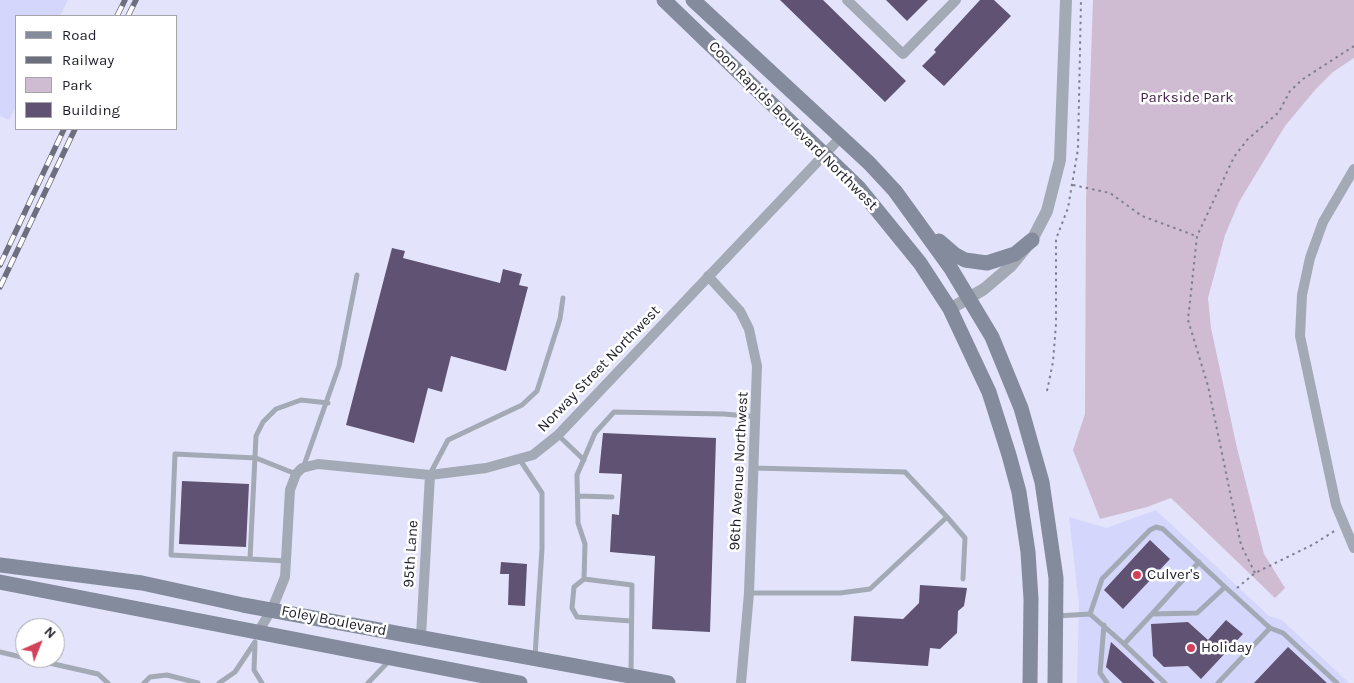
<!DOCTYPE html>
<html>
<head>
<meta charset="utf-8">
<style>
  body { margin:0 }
  #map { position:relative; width:1354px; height:683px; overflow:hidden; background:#e3e4fc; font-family:Karla,sans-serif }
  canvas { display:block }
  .legend { position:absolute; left:15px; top:15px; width:162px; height:115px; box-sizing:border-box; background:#fff; border:1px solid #a5a5a9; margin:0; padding:6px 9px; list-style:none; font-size:15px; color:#1e1e29 }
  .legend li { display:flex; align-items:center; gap:10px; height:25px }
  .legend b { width:25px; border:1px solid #a5a5a9 }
  .north { position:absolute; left:15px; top:618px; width:50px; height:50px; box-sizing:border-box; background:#fff; border:1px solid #a5a5a9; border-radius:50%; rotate:44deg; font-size:14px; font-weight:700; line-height:20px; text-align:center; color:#1e1e29 }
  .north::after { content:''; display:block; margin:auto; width:18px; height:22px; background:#d1415a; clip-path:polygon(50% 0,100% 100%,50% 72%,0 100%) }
</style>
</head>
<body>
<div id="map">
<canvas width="1354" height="683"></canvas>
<ul class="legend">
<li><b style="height:6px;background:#838b9c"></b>Road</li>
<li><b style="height:6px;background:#6d6e7e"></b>Railway</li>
<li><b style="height:14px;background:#cfbcd2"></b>Park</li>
<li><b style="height:14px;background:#5f5272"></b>Building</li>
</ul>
<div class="north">N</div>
</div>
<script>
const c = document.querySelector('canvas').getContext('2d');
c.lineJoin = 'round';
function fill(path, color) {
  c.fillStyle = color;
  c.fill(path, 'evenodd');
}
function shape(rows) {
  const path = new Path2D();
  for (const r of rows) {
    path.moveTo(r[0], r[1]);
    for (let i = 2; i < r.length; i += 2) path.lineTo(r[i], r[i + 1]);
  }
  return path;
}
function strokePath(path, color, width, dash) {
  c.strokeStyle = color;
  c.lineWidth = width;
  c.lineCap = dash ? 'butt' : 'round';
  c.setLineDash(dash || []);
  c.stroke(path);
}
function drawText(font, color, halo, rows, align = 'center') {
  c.font = font + ' Karla,sans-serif';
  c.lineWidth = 5;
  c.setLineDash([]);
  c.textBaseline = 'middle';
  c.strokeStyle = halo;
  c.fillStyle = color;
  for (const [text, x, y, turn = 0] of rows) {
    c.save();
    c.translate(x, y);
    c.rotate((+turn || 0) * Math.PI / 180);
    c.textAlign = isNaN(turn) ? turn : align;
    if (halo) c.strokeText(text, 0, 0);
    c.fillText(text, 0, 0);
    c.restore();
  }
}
const built = shape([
  [0,0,68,0,60,16,16,16,16,106,9,120,0,116],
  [1156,510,1269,616,1282,620,1349,683,1077,683,1079,604,1069,517,1106,528]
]);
const green = shape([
  [1093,0,1354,0,1354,58,1333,72,1315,90,1285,126,1239,202,1225,235,1208,298,1211,328,1237,448,1264,554,1285,588,1275,598,1171,498,1147,507,1100,519,1073,450,1085,414,1086,200]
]);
const building = shape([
  [780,0,823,0,906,81,885,102],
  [886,0,928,0,907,21],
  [980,0,994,0,1011,16,944,86,922,66,936,52,934,50],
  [392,248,405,251,403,258,500,283,503,269,522,274,519,285,528,287,506,371,451,356,442,392,428,388,414,443,346,425],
  [603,433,716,438,710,632,652,629,655,556,610,552,612,514,619,515,622,474,599,473],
  [182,481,249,484,246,547,179,544],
  [1150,540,1170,559,1123,609,1104,590],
  [501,562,527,564,525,606,508,605,509,574,500,574],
  [920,585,967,588,964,606,958,611,957,633,940,649,930,648,928,666,851,661,854,616,903,619,919,603],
  [1226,620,1243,634,1201,679,1188,666,1164,667,1153,656,1151,624,1188,622,1208,640],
  [1111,642,1139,668,1155,683,1123,683,1106,667],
  [1288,647,1327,683,1254,683]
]);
const path = shape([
  [1073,185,1110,193,1142,216,1196,236],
  [1047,391,1053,362,1056,324,1056,239,1068,208,1078,149,1081,0],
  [1255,573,1241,545,1208,386,1188,320,1197,236,1234,157,1247,140,1279,112,1290,91,1303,79,1354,46],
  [1237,588,1255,573,1314,544,1336,530]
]);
const service = shape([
  [558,435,584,460],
  [520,460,542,493,542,549,535,656],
  [303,468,339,366,357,275],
  [430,474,448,440,522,405,537,391,560,319,563,298],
  [579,496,612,497],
  [947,517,965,538,963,579],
  [250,559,171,555,175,454,256,458,296,474],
  [286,561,250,559,256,436,263,422,276,409,301,400,328,403],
  [584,579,574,587,572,608,577,617,631,621],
  [749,593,840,593,870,589,947,517,905,472,754,468],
  [1090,614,1102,579,1150,530,1156,527,1163,529,1225,587],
  [1152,614,1199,562],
  [1057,616,1090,614,1124,644,1152,614,1197,613,1225,587,1270,628,1283,633,1337,683],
  [1104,625,1100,673,1107,683],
  [255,644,254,670,262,683],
  [1124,644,1165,683],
  [0,652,25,658],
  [27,658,98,674,108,683],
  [631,675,632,585,584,579,585,544,578,523,577,475,595,433,614,412,724,414,757,417],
  [144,683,150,677,167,675,198,683],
  [219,683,235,672,255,642],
  [368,683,389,661],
  [1218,683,1270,628]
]);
const minor = shape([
  [847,0,903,54,956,0],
  [1354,169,1323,222,1310,258,1302,295,1300,336,1336,505,1354,548],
  [708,276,740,311,749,329,757,366,749,593,741,683],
  [258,632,272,609,285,577,290,490,296,474,302,468,318,464,430,475,486,468,533,455,558,435,841,137],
  [421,636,430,475]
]);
const tertiary = shape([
  [950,309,984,289,1011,266,1032,240,1047,211,1060,160,1066,0]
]);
const secondary = shape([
  [664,0,859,188,920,263,950,309,989,392,1009,455,1019,492,1028,552,1031,599,1030,683],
  [693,0,869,163,895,191,950,267,992,337,1021,408,1042,482,1056,578,1055,683],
  [939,241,954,254,965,260,987,263,1015,254,1032,240],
  [0,565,142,583,243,605,668,683],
  [0,582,520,683]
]);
const rail = shape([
  [117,16,125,0],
  [128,16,136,0],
  [0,265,64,129],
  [0,287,75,129]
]);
const markers = [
  [1137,575,5,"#d1415a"],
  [1191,648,5,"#d1415a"]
];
const parkNames = [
  ["Parkside Park",1187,98]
];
const streetNames = [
  ["Coon Rapids Boulevard Northwest",793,126,45],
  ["Norway Street Northwest",599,369,-46],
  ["96th Avenue Northwest",739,471,-87],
  ["95th Lane",411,554,-86],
  ["Foley Boulevard",334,621,11]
];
const poiNames = [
  ["Culver's",1147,575],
  ["Holiday",1201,648]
];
fill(built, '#d5d6fb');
fill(green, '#cfbcd2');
fill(building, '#5f5272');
strokePath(path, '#7e7f90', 2, [2.5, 4]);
strokePath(service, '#a3a9b5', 5);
strokePath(minor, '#a3a9b5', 10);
strokePath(tertiary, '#a3a9b5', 12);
strokePath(secondary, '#838b9c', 15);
strokePath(rail, '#6d6e7e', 5.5);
strokePath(rail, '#fff', 4, [11]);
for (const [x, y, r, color] of markers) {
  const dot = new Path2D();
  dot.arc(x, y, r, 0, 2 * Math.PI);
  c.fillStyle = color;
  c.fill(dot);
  strokePath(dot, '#fff', 2);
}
drawText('15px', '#401e47', '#fff', parkNames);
drawText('15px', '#1e1e29', '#fff', streetNames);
drawText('15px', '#1e1e29', '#fff', poiNames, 'left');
</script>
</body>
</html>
